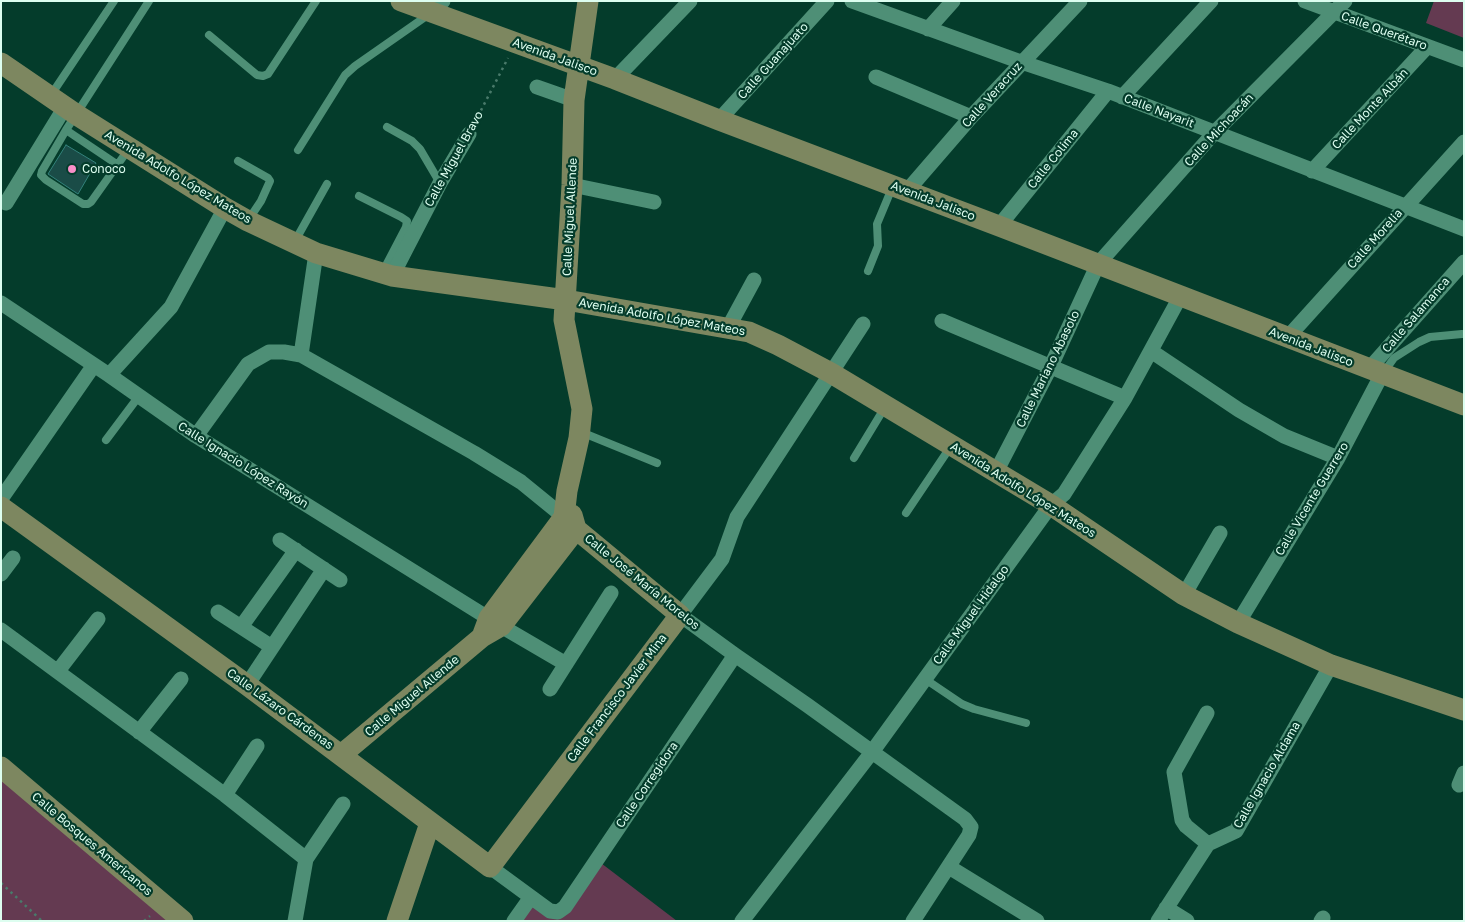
<!DOCTYPE html>
<html>
<head>
<meta charset="utf-8">
<style>
  body { margin:0 }
  #map { position:relative; width:1465px; height:922px; overflow:hidden; background:#043c2b; font-family:"Golos Text",sans-serif }
  canvas { display:block }
  .frame { position:absolute; inset:0; border:2px solid #ddfef0; pointer-events:none }
</style>
</head>
<body>
<div id="map">
<canvas width="1465" height="922"></canvas>
<div class="frame"></div>
</div>
<script>
const c = document.querySelector('canvas').getContext('2d');
c.lineJoin = 'round';
function fill(path, color) {
  c.fillStyle = color;
  c.fill(path, 'evenodd');
}
function shape(rows) {
  const path = new Path2D();
  for (const r of rows) {
    path.moveTo(r[0], r[1]);
    for (let i = 2; i < r.length; i += 2) path.lineTo(r[i], r[i + 1]);
  }
  return path;
}
function strokePath(path, color, width, dash) {
  c.strokeStyle = color;
  c.lineWidth = width;
  c.lineCap = dash ? 'butt' : 'round';
  c.setLineDash(dash || []);
  c.stroke(path);
}
function drawText(font, color, halo, rows, align = 'center') {
  c.font = font + ' "Golos Text",sans-serif';
  c.lineWidth = 4.5;
  c.setLineDash([]);
  c.textBaseline = 'middle';
  c.strokeStyle = halo;
  c.fillStyle = color;
  for (const [text, x, y, turn = 0] of rows) {
    c.save();
    c.translate(x, y);
    c.rotate((+turn || 0) * Math.PI / 180);
    c.textAlign = isNaN(turn) ? turn : align;
    if (halo) c.strokeText(text, 0, 0);
    c.fillText(text, 0, 0);
    c.restore();
  }
}
const green = shape([
  [1434,1,1464,1,1464,38,1426,23],
  [1,767,183,921,1,921],
  [597,860,677,921,515,921,531,897,558,912]
]);
const building = shape([
  [66,145,96,163,78,194,48,174,66,145]
]);
const path = shape([
  [475,122,508,58],
  [1,883,42,921],
  [144,921,150,916]
]);
const lane = shape([
  [209,35,257,75,263,76,268,74,316,1],
  [51,95,114,1],
  [387,127,412,141,420,149,440,183],
  [66,130,118,165],
  [128,150,91,202,88,204,83,204,46,180,41,175,42,171,66,130,149,1],
  [298,150,345,75,355,66,428,15],
  [238,161,268,178,270,181,261,201,249,219],
  [359,196,401,217,407,221,406,227,383,271],
  [295,241,327,184],
  [868,271,878,246,877,224,892,188],
  [1384,372,1394,358,1419,342,1430,337,1462,334],
  [581,432,657,463],
  [106,440,139,396],
  [854,458,885,407],
  [906,513,951,446],
  [925,679,962,704,974,709,1026,723]
]);
const street = shape([
  [852,1,1021,62,1108,91,1464,229],
  [1305,1,1464,60],
  [432,13,443,1],
  [928,29,953,1],
  [876,77,971,117],
  [615,79,690,1],
  [537,87,574,100],
  [1122,97,1211,1],
  [719,120,827,1],
  [1312,171,1427,47],
  [572,185,654,202],
  [907,191,971,117,1080,1],
  [6,203,65,107],
  [999,226,1108,91],
  [392,276,440,183,469,134],
  [1,303,109,375,196,436,501,626,566,664],
  [942,321,1125,398],
  [863,324,737,517,722,559,680,615,735,655,807,705,965,819,971,827,969,835,913,921],
  [728,328,754,280],
  [1287,338,1464,142],
  [1151,351,1239,410,1284,436,1338,458],
  [301,355,316,253],
  [1369,369,1464,262],
  [109,375,171,307,225,208],
  [196,436,248,364,269,352,284,352,301,355,474,453,521,482,564,517],
  [996,472,1051,366,1098,264,1214,133,1345,1],
  [1,499,94,365],
  [280,540,340,580],
  [1,574,13,558],
  [1184,595,1220,533],
  [218,612,272,647],
  [1238,623,1338,458,1382,374],
  [241,627,296,550],
  [1,630,225,795,306,859],
  [58,671,98,619],
  [247,685,324,569],
  [550,689,611,593],
  [1207,713,1174,772,1182,820,1186,826,1208,844],
  [139,732,181,679],
  [1459,785,1464,773],
  [225,795,257,746],
  [490,867,550,911,558,912,565,907,735,655],
  [949,867,1037,921],
  [1166,908,1187,921],
  [295,921,306,859,343,804],
  [514,921,531,897],
  [742,921,872,752,1051,505,1064,494,1125,398,1180,297],
  [1158,921,1208,844,1236,831,1331,665],
  [1321,921,1323,918]
]);
const secondary = shape([
  [401,1,615,79,719,120,999,226,1464,405],
  [1,63,77,115,225,208,248,221,316,253,392,276,566,300,749,332,778,345,831,373,1051,505,1184,595,1238,623,1331,665,1464,710],
  [1,507,247,685,490,867,680,615,576,529,564,517],
  [482,637,489,618,564,517,567,491,579,438,582,409,564,320,572,185,574,100,588,1],
  [341,755,482,637,501,626,576,529,572,515],
  [1,767,183,921],
  [397,921,430,823]
]);
const markers = [
  [72,169,5,"#f98fc9"]
];
const streetNames = [
  ["Calle Querétaro",1384,31,20],
  ["Avenida Jalisco",555,57,20],
  ["Calle Guanajuato",773,61,-48],
  ["Calle Veracruz",992,95,-48],
  ["Calle Monte Albán",1370,109,-47],
  ["Calle Nayarit",1159,111,21],
  ["Calle Michoacán",1219,130,-47],
  ["Calle Miguel Bravo",454,159,-61],
  ["Calle Colima",1053,159,-51],
  ["Avenida Adolfo López Mateos",178,177,31],
  ["Avenida Jalisco",933,201,21],
  ["Calle Miguel Allende",570,217,-87],
  ["Calle Morelia",1375,239,-48],
  ["Calle Salamanca",1416,315,-49],
  ["Avenida Adolfo López Mateos",662,317,10],
  ["Avenida Jalisco",1311,347,21],
  ["Calle Mariano Abasolo",1048,369,-64],
  ["Calle Ignacio López Rayón",243,465,32],
  ["Avenida Adolfo López Mateos",1023,490,32],
  ["Calle Vicente Guerrero",1312,499,-59],
  ["Calle José María Morelos",642,582,39],
  ["Calle Miguel Hidalgo",971,615,-54],
  ["Calle Miguel Allende",412,696,-40],
  ["Calle Francisco Javier Mina",617,698,-53],
  ["Calle Lázaro Cárdenas",280,709,36],
  ["Calle Ignacio Aldama",1267,775,-60],
  ["Calle Corregidora",647,785,-56],
  ["Calle Bosques Americanos",92,844,40]
];
const poiNames = [
  ["Conoco",82,169]
];
fill(green, '#643a51');
fill(building, '#1a4c47');
strokePath(building, '#33827b', 1);
strokePath(path, '#497a6a', 2.5, [2.5, 4]);
strokePath(lane, '#4e8f76', 8);
strokePath(street, '#4e8f76', 15);
strokePath(secondary, '#7d8760', 21);
for (const [x, y, r, color] of markers) {
  const dot = new Path2D();
  dot.arc(x, y, r, 0, 2 * Math.PI);
  c.fillStyle = color;
  c.fill(dot);
  strokePath(dot, '#043c2b', 2);
}
drawText('12px', '#ddfef0', '#043c2b', streetNames);
drawText('12px', '#ddfef0', '#043c2b', poiNames, 'left');
</script>
</body>
</html>
